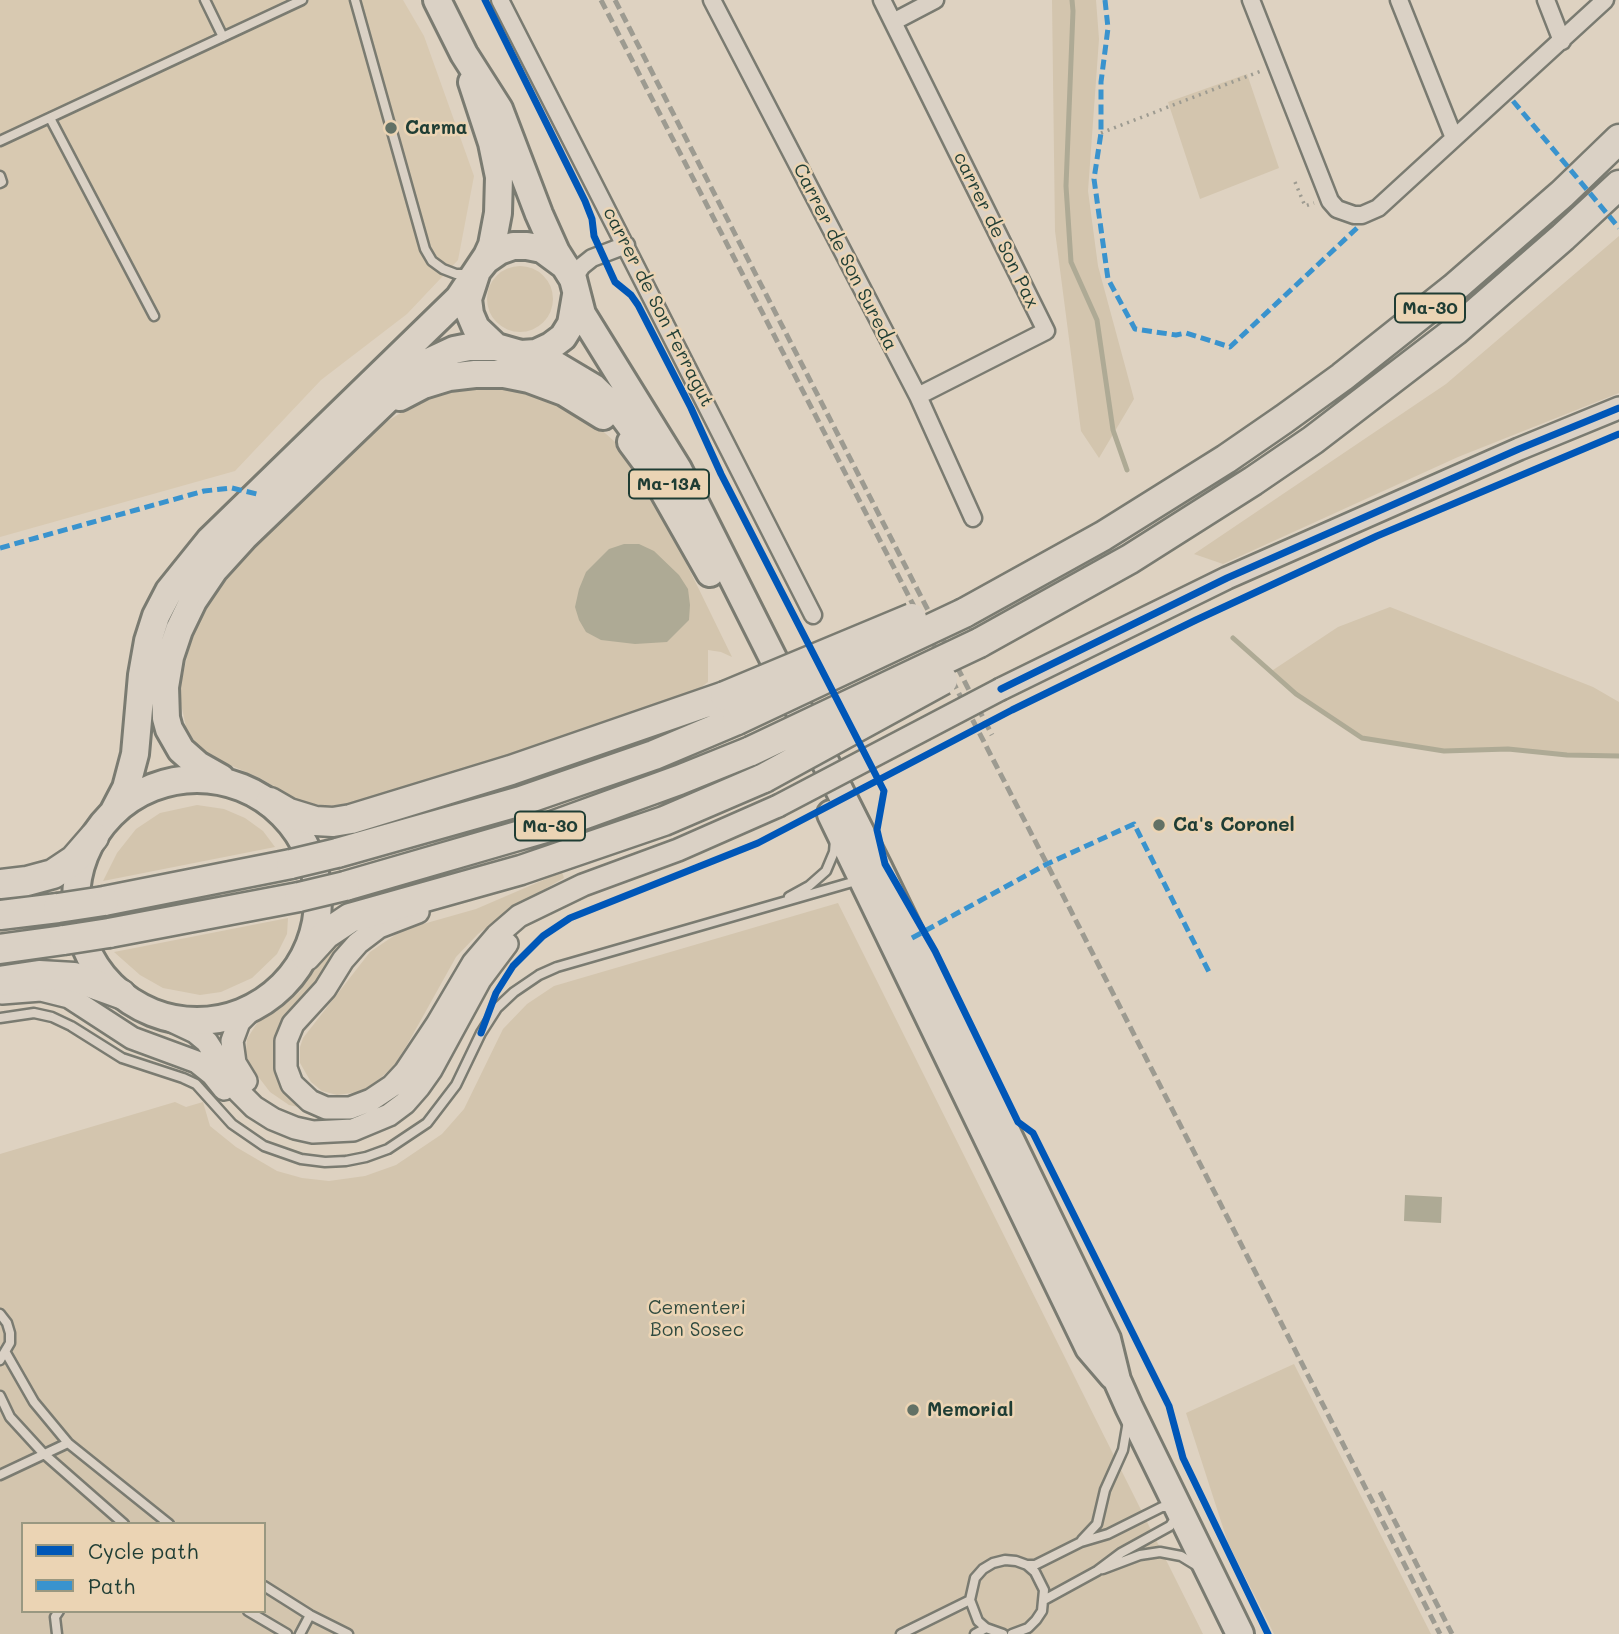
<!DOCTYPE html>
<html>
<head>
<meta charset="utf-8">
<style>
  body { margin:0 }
  #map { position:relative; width:1619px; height:1634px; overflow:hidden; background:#ded2c1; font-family:Mali,sans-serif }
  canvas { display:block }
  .legend { position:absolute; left:21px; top:1522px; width:245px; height:91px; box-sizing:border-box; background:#ebd4b4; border:2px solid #999881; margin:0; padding:9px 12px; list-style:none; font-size:21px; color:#1f3d34 }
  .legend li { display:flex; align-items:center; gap:14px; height:35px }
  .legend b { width:35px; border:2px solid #999881 }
</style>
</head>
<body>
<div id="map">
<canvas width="1619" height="1634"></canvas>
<ul class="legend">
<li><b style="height:9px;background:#0057b8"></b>Cycle path</li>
<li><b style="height:9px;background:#3993ce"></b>Path</li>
</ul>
</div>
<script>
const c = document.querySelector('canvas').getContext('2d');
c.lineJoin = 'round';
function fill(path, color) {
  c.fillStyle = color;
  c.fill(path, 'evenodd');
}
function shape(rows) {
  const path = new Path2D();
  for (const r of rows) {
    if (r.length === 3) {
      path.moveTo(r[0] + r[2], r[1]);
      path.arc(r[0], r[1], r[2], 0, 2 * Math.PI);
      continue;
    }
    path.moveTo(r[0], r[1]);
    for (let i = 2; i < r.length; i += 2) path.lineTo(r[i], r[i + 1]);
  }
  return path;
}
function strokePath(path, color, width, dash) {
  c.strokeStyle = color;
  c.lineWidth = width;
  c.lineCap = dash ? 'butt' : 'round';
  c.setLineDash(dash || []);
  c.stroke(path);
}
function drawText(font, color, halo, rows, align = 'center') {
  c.font = font + ' Mali,sans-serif';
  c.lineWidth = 5;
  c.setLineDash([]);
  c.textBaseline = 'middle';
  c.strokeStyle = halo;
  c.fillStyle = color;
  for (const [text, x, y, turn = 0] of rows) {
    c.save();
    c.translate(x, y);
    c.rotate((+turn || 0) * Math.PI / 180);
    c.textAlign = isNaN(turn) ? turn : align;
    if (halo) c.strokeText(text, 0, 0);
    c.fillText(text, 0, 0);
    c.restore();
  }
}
const built = shape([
  [0,0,403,0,424,36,474,176,458,260,407,314,321,380,235,471,0,537]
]);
const green = shape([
  [1052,0,1096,0,1099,39,1088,191,1098,266,1134,399,1099,458,1081,431,1055,231],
  [1247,74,1279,168,1200,199,1168,102],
  [1619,236,1619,393,1458,457,1223,564,1194,554,1446,384],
  [520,299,33],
  [499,385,543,395,588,418,623,449,650,489,732,657,721,652,708,650,708,682,691,695,565,739,355,802,329,806,300,802,260,778,209,756,198,747,186,727,180,699,181,683,192,636,199,617,221,582,279,522,375,429,423,399,460,387],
  [1390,607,1593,687,1619,702,1619,756,1567,755,1508,749,1444,751,1362,738,1296,694,1270,672,1338,627],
  [197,805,224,809,245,818,263,831,275,847,103,881,117,853,136,829,160,813],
  [562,872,564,878,508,910,478,934,456,957,407,1045,393,1067,377,1081,360,1092,337,1095,322,1091,311,1082,300,1063,300,1047,303,1038,370,952,395,935,409,928,476,909],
  [838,903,1203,1634,0,1634,0,1154,175,1102,186,1107,203,1102,210,1126,236,1147,277,1171,302,1178,329,1181,365,1176,396,1165,442,1134,464,1109,503,1029,527,1004,554,986],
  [23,1524,264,1524,264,1611,23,1611],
  [288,918,287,934,277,954,252,978,221,992,200,995,163,988,140,975,114,952],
  [353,933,354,935,334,957,307,994,276,1047,277,1067,288,1094,303,1108,289,1105,270,1092,250,1066,246,1052,247,1039,257,1023,281,1008,300,991,329,950],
  [1294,1364,1431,1634,1274,1634,1228,1543,1186,1413]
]);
const water = shape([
  [624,544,639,544,654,551,679,575,688,589,690,605,689,620,667,642,635,644,601,640,586,632,579,620,575,607,579,589,586,572,609,549],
  [1405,1195,1442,1197,1441,1223,1404,1221]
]);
const stream = shape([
  [1072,0,1073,11,1066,186,1071,262,1097,320,1113,430,1127,470],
  [1233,638,1296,694,1362,738,1444,751,1508,749,1567,755,1619,756]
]);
const path = shape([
  [1101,133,1261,71],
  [1295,182,1305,206,1314,203]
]);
const service = shape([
  [205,0,223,37],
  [355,0,425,249,432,261,443,269,456,274,468,274],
  [50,118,154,316],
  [0,141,302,0],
  [0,176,2,182,0,183],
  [789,897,809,886,826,871,834,852,835,840],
  [0,1018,34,1013,52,1017,71,1026,122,1058,183,1078,196,1084,232,1124,264,1146,301,1159,325,1162,346,1161,366,1157,388,1149,427,1123,456,1085,481,1033,497,1008,514,992,539,975,557,967,856,881],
  [0,1314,7,1323,10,1333,10,1343,0,1360],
  [6,1353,34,1402,68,1443,169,1524],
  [0,1396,10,1417,43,1453,124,1524],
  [0,1475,68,1443],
  [1082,1540,1097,1524,1105,1490,1123,1450,1128,1421],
  [1027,1565,1035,1565,1081,1542,1108,1534,1162,1507,1172,1507],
  [1103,1569,1140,1555,1160,1552,1181,1556,1199,1567],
  [264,1586,310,1615,348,1634],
  [1044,1600,1097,1571,1121,1553,1170,1526,1177,1516],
  [248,1611,287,1634],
  [57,1634,55,1617,59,1611],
  [300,1634,310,1615],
  [901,1634,970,1600],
  [975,1634,986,1628],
  [1003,1634,986,1628,978,1621,970,1600,975,1578,983,1569,993,1563,1005,1560,1016,1561,1027,1565,1035,1572,1044,1590,1042,1611,1036,1620,1028,1628,1012,1634]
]);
const minor = shape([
  [500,0,813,615],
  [712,0,918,396,973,518],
  [882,0,1046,331,918,396],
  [1251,0,1330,201,1337,209,1354,215,1362,215,1378,208,1605,0],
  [1399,0,1454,138],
  [1546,0,1562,41],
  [893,22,935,0],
  [573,279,582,266,592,258,626,245]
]);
const tertiary = shape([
  [1001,689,1227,578,1519,449,1619,408],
  [418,912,379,927,358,943,343,960,325,989,293,1024,286,1041,286,1068,292,1084,310,1101,326,1108,350,1108,371,1100,392,1086,405,1072,437,1024,473,963,497,935,519,916,583,885,678,850,778,806],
  [2,993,41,990,69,997,132,1038,197,1062,212,1074,224,1089],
  [159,1015,195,1032,207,1042,239,1092,254,1107,273,1119,295,1128,313,1132,353,1130,389,1115,405,1103,419,1087,431,1070,480,980,507,944],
  [246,1081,235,1063,232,1041,239,1022,253,1008]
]);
const primary = shape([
  [437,0,464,54,499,109,539,214,556,252,573,279,582,314,678,469,878,867,1107,1339,1117,1380,1129,1407,1240,1634],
  [565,266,542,249,527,246,513,246,499,251,486,260,477,271,468,299,470,314,476,328,496,347,552,363,594,388,624,417,649,451],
  [521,354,536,353,551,346,563,337,571,324,576,295],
  [400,397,423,385,449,377,475,374,504,374,529,379,564,392,603,416],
  [631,442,651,469,710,573],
  [221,778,198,765,181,750,169,729,166,718,165,687,170,657,179,630,193,601,214,570,244,537,424,364,454,350,469,347,496,347],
  [197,900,121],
  [114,811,126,788,135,754,142,675,148,641,156,616,169,591,210,540,459,298,487,256,492,245,498,213,499,177,492,143,472,82],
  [831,814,1089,1348,1113,1376]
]);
const trunk = shape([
  [964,613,1103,536,1226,459,1284,419,1342,377,1454,288,1562,194,1619,139],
  [979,643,1130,559,1253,481,1313,440,1455,331,1563,237,1619,185],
  [270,802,289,813,315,821,333,822,351,819,511,770,725,696],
  [337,853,521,801,654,755,737,720],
  [0,884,27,881,53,874,74,860,94,837],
  [345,886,552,826,679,780,751,751],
  [104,901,291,864],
  [0,915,58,908],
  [109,933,299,897],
  [0,949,64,940],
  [306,956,326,934,350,918,521,870,664,821,764,778],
  [0,981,39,975,74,977,121,994]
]);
const rail = shape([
  [601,0,1047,864,1440,1634],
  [615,0,992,735],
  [1380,1492,1452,1634]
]);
const tertiaryBridge = shape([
  [778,806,1001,689]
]);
const trunkBridge = shape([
  [725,696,912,618],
  [737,720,964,613],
  [751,751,979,643],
  [764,778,943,680],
  [291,864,337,853],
  [299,897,345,886],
  [58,908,104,901],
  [64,940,109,933]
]);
const quiet = shape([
  [1105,0,1108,28,1101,82,1101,133,1094,179,1108,279,1135,329,1176,335,1186,333,1230,347,1357,228],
  [1513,101,1619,228],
  [0,548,204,491,232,488,257,494],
  [912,938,1047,864,1134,824,1209,972]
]);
const cycleway = shape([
  [485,0,585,201,592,219,594,236,615,282,631,295,638,305,691,408,721,474,884,791,877,830,885,864,935,951,1018,1122,1033,1133,1169,1406,1183,1458,1268,1634],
  [1001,689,1227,578,1519,449,1619,408],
  [481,1033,496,993,513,966,543,936,570,918,758,843,1012,710,1196,620,1377,536,1619,434]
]);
const markers = [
  [391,128,7,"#627165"],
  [1159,825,7,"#627165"],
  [913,1410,7,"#627165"]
];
const shields = [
  [1430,308,70],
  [669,484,80],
  [550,826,70]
];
const shieldNames = [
  ["Ma-30",1430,308],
  ["Ma-13A",669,484],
  ["Ma-30",550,826]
];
const poiNames = [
  ["Carma",405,128],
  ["Ca's Coronel",1173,825],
  ["Memorial",927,1410]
];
const streetNames = [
  ["carrer de Son Pax",996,230,64],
  ["Carrer de Son Sureda",845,257,63],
  ["carrer de Son Ferragut",658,307,63]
];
const parkNames = [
  ["Cementeri",697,1308],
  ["Bon Sosec",697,1330]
];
fill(built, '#d8c9b1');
fill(green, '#d3c5ae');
fill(water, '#aeaa95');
strokePath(stream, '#aeaa95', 5);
strokePath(service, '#7a7b71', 13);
strokePath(minor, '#7a7b71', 21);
strokePath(tertiary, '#7a7b71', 26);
strokePath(primary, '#7a7b71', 32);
strokePath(trunk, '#7a7b71', 33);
strokePath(path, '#9d9b91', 3.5, [2, 5]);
strokePath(service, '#dad1c5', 8);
strokePath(minor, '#dad1c5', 16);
strokePath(tertiary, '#dad1c5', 21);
strokePath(primary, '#dad1c5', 26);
strokePath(trunk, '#dad1c5', 28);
strokePath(rail, '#9d9b91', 5, [10, 5]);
strokePath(tertiaryBridge, '#7a7b71', 26, []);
strokePath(trunkBridge, '#7a7b71', 33, []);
strokePath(tertiaryBridge, '#dad1c5', 21);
strokePath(trunkBridge, '#dad1c5', 28);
strokePath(quiet, '#3993ce', 5, [10, 5]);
strokePath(cycleway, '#0057b8', 7);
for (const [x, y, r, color] of markers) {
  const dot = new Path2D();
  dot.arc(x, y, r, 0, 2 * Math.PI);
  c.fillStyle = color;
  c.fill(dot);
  strokePath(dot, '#ebd4b4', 2.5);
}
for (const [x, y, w] of shields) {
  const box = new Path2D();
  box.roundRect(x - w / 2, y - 14.5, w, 29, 5);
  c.fillStyle = '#ebd4b4';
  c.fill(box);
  strokePath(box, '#1f3d34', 2);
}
drawText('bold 18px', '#1f3d34', null, shieldNames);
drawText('bold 19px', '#1f3d34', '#ebd4b4', poiNames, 'left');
drawText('19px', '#1f3d34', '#ebd4b4', streetNames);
drawText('19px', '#304a3f', '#ebd4b4', parkNames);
</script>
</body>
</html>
